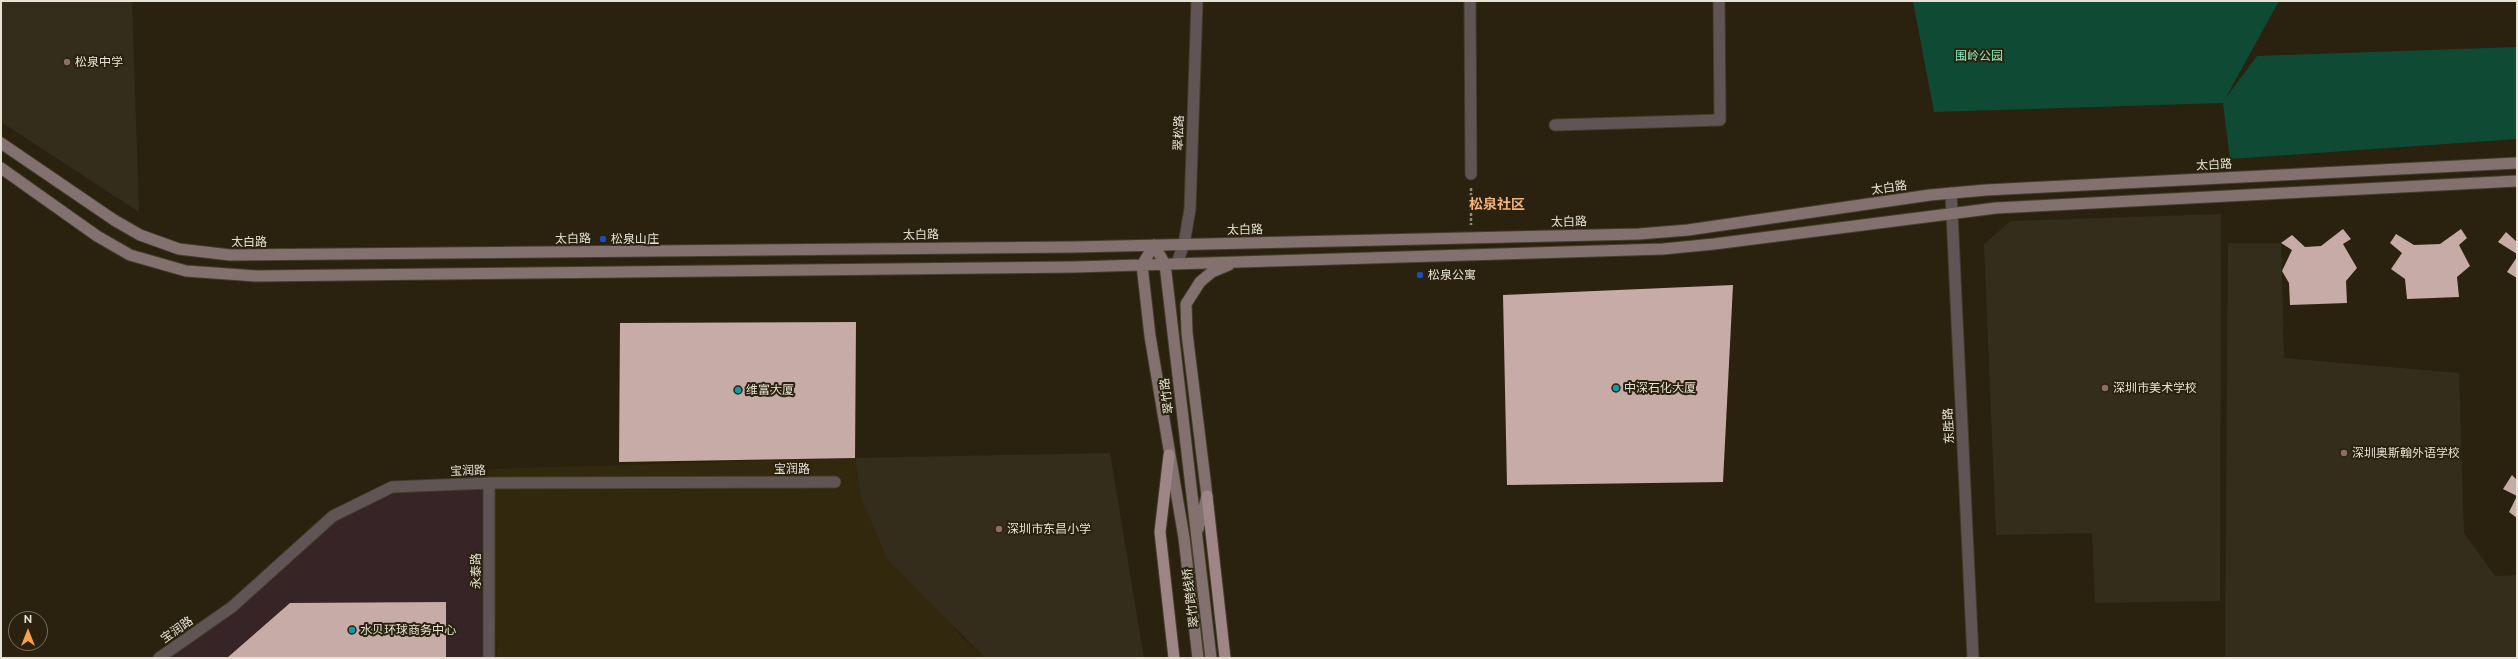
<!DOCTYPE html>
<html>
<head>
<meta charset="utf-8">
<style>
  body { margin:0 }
  #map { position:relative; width:2518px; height:659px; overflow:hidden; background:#2a220e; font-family:Raleway,sans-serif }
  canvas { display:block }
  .frame { position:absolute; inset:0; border:2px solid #e7e2d6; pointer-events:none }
  .north { position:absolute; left:8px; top:611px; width:40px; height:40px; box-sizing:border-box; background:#2a220e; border:1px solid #766f5e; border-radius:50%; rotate:0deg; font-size:11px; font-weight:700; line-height:16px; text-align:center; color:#e7e2d6 }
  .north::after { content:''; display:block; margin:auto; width:14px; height:18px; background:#f7a148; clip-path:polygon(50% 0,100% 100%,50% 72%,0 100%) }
</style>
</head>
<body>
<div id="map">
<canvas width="2518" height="659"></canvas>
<div class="frame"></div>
<div class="north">N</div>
</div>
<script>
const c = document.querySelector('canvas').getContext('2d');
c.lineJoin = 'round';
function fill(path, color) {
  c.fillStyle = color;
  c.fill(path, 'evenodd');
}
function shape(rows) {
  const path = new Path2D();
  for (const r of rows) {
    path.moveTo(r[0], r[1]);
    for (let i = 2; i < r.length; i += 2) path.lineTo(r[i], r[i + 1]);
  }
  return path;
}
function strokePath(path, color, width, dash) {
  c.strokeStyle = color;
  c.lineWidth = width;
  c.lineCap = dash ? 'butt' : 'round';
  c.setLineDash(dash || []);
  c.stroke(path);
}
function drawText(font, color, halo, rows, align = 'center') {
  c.font = font + ' Raleway,"Noto Sans SC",sans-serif';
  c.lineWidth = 4;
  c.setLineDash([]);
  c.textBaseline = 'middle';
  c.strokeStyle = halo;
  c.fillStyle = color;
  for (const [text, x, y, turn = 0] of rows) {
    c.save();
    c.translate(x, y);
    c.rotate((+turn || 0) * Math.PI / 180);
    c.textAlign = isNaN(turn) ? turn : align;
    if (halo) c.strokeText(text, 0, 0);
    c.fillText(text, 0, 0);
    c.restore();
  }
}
const commercial = shape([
  [489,483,489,658,159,658,232,607,333,516,392,487]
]);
const built = shape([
  [855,458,861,498,960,635,985,658,497,658,488,469]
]);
const education = shape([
  [1,1,132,1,139,212,1,122],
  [2221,214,2220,601,2095,603,2092,533,1996,535,1984,244,2011,221],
  [2228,243,2281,243,2284,358,2459,373,2464,533,2495,576,2517,575,2517,658,2225,658],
  [1110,453,1144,658,985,658,888,560,861,498,855,458]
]);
const green = shape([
  [1913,1,2279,1,2225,99,2257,56,2517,47,2517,139,2230,159,2223,103,1934,112]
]);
const building = shape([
  [2343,229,2351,239,2343,244,2357,268,2346,281,2347,303,2290,305,2289,283,2282,271,2292,250,2281,243,2292,235,2305,247,2321,246],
  [2461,229,2467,238,2459,245,2470,266,2457,277,2459,297,2407,299,2405,279,2391,269,2402,253,2390,243,2396,234,2414,245,2440,244],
  [2506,232,2517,242,2517,254,2498,242],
  [2517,257,2517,278,2507,272],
  [1733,285,1723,482,1507,485,1503,295],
  [856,322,855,458,619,462,620,323],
  [2512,475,2517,480,2517,518,2509,512,2517,496,2503,489],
  [446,602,446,658,227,658,290,603]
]);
const path = shape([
  [1471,188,1471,225]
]);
const minor = shape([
  [1470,1,1471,174],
  [1555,125,1720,120,1719,1],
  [1951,193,1973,658],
  [1177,263,1184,244,1190,209,1197,1]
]);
const tertiary = shape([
  [159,658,232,607,333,516,392,487,489,483,835,482],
  [489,658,489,483]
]);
const secondary = shape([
  [1,143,114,220,140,235,179,249,230,255,1075,247,1639,234,1688,230,1930,195,1986,190,2517,163],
  [1,168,97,236,130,255,186,271,256,276,1075,267,1663,249,1714,244,1996,208,2517,181],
  [1154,245,1142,265,1150,336,1184,538,1198,658],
  [1154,245,1165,264,1211,658],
  [1198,529,1207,496,1187,333,1186,304,1200,282,1212,272,1229,265]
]);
const primary = shape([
  [1169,455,1160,532,1174,658],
  [1207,496,1225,658]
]);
const markers = [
  [67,62,4,"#8d6e63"],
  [603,239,4,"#1a4fb4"],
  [1420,275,4,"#1a4fb4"],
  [1616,388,4,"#0f9aa8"],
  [2105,388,4,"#8d6e63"],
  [738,390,4,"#0f9aa8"],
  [2344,453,4,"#8d6e63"],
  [999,529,4,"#8d6e63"],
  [352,630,4,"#0f9aa8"]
];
const parkNames = [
  ["围岭公园",1979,56]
];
const poiNames = [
  ["松泉中学",75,62],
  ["松泉山庄",611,239],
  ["松泉公寓",1428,275],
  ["中深石化大厦",1624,388],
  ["深圳市美术学校",2113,388],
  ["维富大厦",746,390],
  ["深圳奥斯翰外语学校",2352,453],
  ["深圳市东昌小学",1007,529],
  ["水贝环球商务中心",360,630]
];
const streetNames = [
  ["翠松路",1179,133,-88],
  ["太白路",2214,165,-3],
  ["太白路",1889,188,-8],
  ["太白路",1569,222,-1],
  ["太白路",1245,230,-1],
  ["太白路",921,235,-1],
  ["太白路",573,239,-1],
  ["太白路",249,242],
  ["翠竹路",1167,396,-97],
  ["东胜路",1949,426,-93],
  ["宝润路",792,469],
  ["宝润路",468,471,-2],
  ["永泰路",476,571,-90],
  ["翠竹跨线桥",1191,598,-97],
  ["宝润路",177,630,-35]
];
const quarterNames = [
  ["松泉社区",1497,205]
];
fill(commercial, '#372427');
fill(built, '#32280d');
fill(education, '#352d1c');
fill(green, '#0f4a35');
fill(building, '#c7aba7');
strokePath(minor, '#443d2a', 13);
strokePath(tertiary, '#443d2a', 13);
strokePath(secondary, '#443d2a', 13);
strokePath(primary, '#443d2a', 13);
strokePath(path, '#918b7b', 2.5, [3, 2]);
strokePath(minor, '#605554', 11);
strokePath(tertiary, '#605554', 11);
strokePath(secondary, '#837170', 11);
strokePath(primary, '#9e8686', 11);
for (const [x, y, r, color] of markers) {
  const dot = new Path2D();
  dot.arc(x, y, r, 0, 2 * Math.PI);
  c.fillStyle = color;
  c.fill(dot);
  strokePath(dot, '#2a220e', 1.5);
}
drawText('12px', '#89edc1', '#2a220e', parkNames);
drawText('12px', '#e7e2d6', '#2a220e', poiNames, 'left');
drawText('12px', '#e7e2d6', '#2a220e', streetNames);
drawText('bold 14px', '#f0b47c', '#2a220e', quarterNames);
</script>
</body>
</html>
